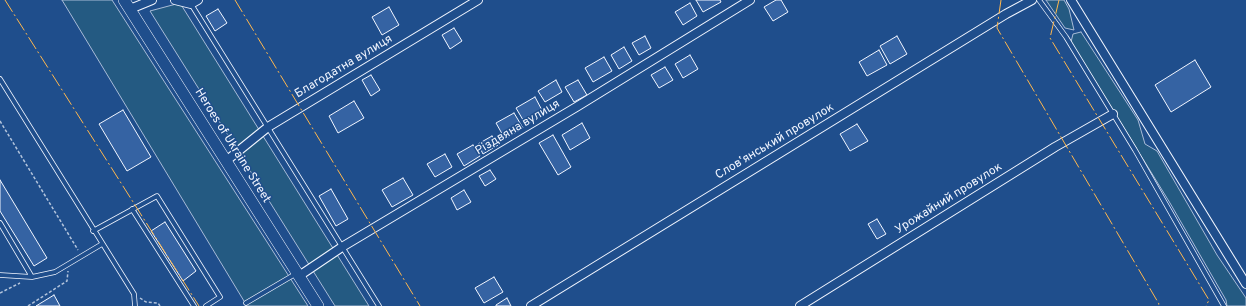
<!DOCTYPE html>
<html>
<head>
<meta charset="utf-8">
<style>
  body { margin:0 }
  canvas { display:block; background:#1f4e8c }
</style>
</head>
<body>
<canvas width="1246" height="306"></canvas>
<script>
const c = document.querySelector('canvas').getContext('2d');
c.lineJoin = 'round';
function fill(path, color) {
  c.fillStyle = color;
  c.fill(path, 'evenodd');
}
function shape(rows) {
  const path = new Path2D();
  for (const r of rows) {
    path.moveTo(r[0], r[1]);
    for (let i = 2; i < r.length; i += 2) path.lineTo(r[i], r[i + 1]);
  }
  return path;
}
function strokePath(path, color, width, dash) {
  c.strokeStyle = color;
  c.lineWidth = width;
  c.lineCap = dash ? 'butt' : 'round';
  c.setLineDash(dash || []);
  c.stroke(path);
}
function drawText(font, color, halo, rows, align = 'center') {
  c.font = font + ' Overpass,sans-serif';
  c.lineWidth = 3;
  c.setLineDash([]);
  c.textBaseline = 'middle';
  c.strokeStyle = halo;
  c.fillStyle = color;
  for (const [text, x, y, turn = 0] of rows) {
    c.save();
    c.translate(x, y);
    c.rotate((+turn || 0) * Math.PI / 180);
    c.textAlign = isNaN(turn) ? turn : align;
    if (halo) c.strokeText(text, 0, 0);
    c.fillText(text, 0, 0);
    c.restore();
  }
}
const green = shape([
  [62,0,112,0,308,306,247,306,62,0],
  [1046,0,1064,0,1069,9,1074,30,1065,28,1046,0],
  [180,3,369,306,335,306,150,11,180,3],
  [1081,32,1138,120,1145,144,1157,151,1217,255,1246,298,1246,306,1227,306,1226,300,1170,203,1071,42,1073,34,1081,32]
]);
const building = shape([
  [696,0,720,0,721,2,703,12,696,0],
  [776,0,781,0,788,12,773,21,764,7,776,0],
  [690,3,697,16,683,25,675,12,690,3],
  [389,7,399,25,382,35,372,17,389,7],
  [218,9,227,23,215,31,206,16,218,9],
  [454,28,462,41,450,49,442,35,454,28],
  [645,36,651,48,639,55,632,43,645,36],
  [897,36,907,54,890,64,880,46,897,36],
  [624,47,632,61,619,69,611,55,624,47],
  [879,50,887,65,867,76,859,62,879,50],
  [690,55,698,69,683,78,675,64,690,55],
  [604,57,612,71,593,82,585,68,604,57],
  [1195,60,1211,87,1171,112,1155,85,1195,60],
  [665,67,673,80,659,88,651,75,665,67],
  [371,75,380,90,371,96,362,80,371,75],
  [556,80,562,92,545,102,538,91,556,80],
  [578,80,587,95,574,102,565,87,578,80],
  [535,97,544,114,526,125,516,108,535,97],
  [354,101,364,118,338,133,329,116,354,101],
  [123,110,151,157,127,171,99,124,123,110],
  [514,113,523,128,505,139,496,123,514,113],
  [582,123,590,138,570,150,562,135,582,123],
  [857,124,868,141,850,151,840,134,857,124],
  [553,135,571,167,558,175,539,143,553,135],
  [492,136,498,145,483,154,478,144,492,136],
  [473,145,480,156,464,166,457,154,473,145],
  [445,154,452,167,435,177,427,164,445,154],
  [490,170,496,179,485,186,479,176,490,170],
  [403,178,413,195,392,207,382,190,403,178],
  [0,180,47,258,34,266,0,211,0,180],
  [331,189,348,219,336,226,319,196,331,189],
  [464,190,471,202,457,210,451,198,464,190],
  [877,219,886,234,877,239,868,224,877,219],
  [165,222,196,271,183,281,151,231,165,222],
  [494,277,503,292,484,303,475,288,494,277],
  [54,295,60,306,36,306,54,295],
  [507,298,511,306,496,306,496,305,507,298]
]);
const path = shape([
  [0,121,78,250],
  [0,293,20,283],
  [140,298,146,302,158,303,160,306],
  [28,306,67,281,68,271]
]);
const lane = shape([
  [1039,0,1066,37,1135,150,1224,306],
  [191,4,379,306],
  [0,79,134,294,135,306],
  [132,209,194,306],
  [0,223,32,277,55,272,102,244],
  [93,231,157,196,220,297,206,306],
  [0,275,32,277],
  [246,303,297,273]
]);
const street = shape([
  [175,0,191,4,198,0],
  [1071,0,1246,284],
  [130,9,152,0],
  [226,161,268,127,478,0],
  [299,276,342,247,578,106,750,0],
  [531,306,1006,14,1032,0],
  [800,306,1055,147,1113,114]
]);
const secondary = shape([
  [124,0,318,306]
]);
const power = shape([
  [5,0,199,306],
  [235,0,420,306],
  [1001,0,997,28,1159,304,1158,306],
  [1059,0,1050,38,1209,300,1206,306]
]);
const streetNames = [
  ["Благодатна вулиця",344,67,-31],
  ["Різдвяна вулиця",518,128,-31],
  ["Словʼянський провулок",775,142,-31],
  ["Heroes of Ukraine Street",232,146,58],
  ["Урожайний провулок",949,199,-32]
];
fill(green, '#245a82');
strokePath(green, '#a8bbd7', 1);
fill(building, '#3563a3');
strokePath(building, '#f2f6ff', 1);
strokePath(lane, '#f2f6ff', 5.5);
strokePath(street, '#f2f6ff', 10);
strokePath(secondary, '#f2f6ff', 12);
strokePath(path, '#b3c4dc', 1.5, [3, 2]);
strokePath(lane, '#1f4e8c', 4);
strokePath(street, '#1f4e8c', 8);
strokePath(secondary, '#1f4e8c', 11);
strokePath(power, '#ffb74d', 1, [14, 3, 2, 3]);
drawText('12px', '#f2f6ff', '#1f4e8c', streetNames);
</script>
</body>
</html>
